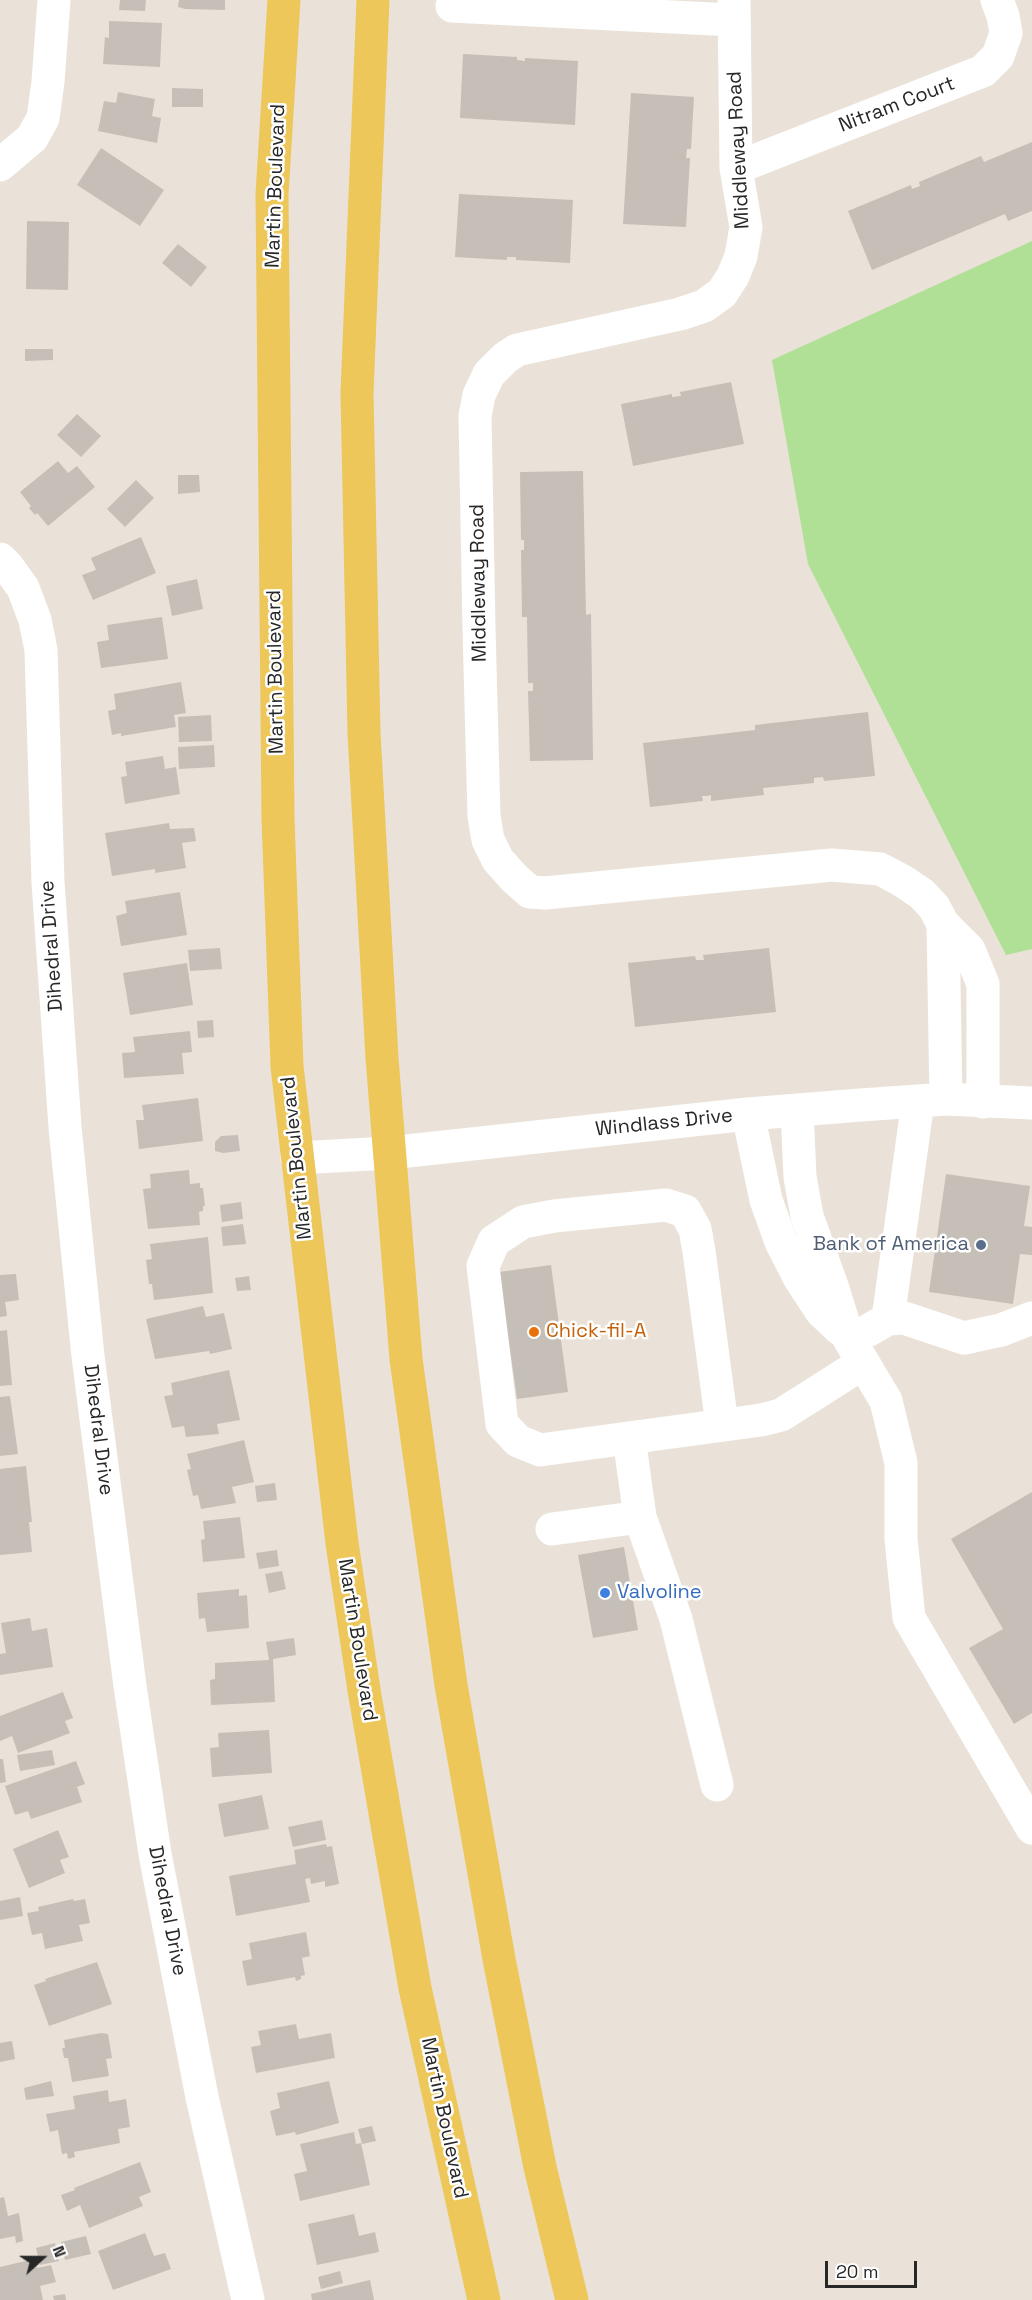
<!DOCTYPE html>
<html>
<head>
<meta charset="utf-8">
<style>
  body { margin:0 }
  #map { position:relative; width:1032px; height:2300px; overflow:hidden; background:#eae2d8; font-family:"Space Grotesk",sans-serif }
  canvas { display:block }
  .north { position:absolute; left:12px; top:2228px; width:60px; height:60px; -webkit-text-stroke:4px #fff; paint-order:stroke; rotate:69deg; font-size:16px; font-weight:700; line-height:24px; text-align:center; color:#272727 }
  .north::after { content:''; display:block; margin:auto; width:21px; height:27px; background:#272727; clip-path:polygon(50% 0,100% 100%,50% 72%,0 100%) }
  .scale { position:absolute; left:825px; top:2261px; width:92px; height:27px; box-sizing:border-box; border:3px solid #272727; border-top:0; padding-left:8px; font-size:18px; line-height:21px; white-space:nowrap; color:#272727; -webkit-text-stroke:4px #fff; paint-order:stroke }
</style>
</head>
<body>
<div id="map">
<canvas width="1032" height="2300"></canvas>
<div class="north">N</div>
<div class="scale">20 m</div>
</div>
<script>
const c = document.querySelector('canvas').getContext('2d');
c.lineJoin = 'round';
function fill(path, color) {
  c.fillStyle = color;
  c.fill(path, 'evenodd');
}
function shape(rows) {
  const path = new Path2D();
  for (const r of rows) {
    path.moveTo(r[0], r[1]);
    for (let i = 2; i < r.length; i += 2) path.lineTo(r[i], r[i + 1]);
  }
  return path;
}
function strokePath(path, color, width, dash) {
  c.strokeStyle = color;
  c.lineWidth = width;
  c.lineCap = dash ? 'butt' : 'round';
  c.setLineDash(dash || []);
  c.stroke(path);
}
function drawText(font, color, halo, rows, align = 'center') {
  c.font = font + ' "Space Grotesk",sans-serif';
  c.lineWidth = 5;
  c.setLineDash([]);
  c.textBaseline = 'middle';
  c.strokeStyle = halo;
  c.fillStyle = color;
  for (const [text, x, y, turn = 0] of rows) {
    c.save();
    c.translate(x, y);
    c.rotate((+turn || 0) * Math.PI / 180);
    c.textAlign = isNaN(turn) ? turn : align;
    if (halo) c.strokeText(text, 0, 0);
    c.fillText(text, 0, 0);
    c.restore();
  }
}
const green = shape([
  [1032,241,1032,949,1006,955,808,564,772,360]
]);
const building = shape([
  [120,0,146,0,145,11,119,10],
  [179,0,225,0,225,10,185,9,178,7],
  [109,21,162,23,160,67,103,64,105,37,109,38],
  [463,54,517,57,517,60,525,61,525,58,578,61,575,125,460,118],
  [172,88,203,89,203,107,172,107],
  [118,92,155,99,152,116,161,118,157,143,98,131,104,101,116,103],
  [631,93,694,97,691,149,687,149,686,158,690,158,686,227,623,224],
  [1032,142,1032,211,1008,221,1005,214,872,270,848,211,911,185,912,189,920,186,919,182,981,156,984,162],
  [101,148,164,190,140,226,77,185],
  [459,194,573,200,570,263,516,260,516,257,507,257,507,260,455,257],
  [27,221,69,222,68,290,26,289],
  [178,244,207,267,191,287,162,263],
  [25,349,53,349,53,360,25,361],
  [731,382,744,444,633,466,621,404,672,394,672,397,681,396,680,392],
  [77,414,101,436,81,457,57,435],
  [58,461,68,473,77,466,95,487,48,526,37,513,35,515,29,508,31,506,20,492],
  [583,471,586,615,591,614,593,760,530,761,528,691,533,691,533,683,528,683,527,617,522,617,521,550,524,550,524,540,521,540,520,472],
  [178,475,199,475,200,492,178,494],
  [136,480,154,498,125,527,107,509],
  [141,537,156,573,93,600,82,575,96,570,91,558],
  [197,579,203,609,172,616,166,586],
  [162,617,168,659,101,668,97,642,109,640,107,625],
  [181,682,186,713,174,715,176,727,121,736,121,733,112,735,108,711,116,709,114,694],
  [868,712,875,776,824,781,823,777,814,778,814,783,763,788,764,795,711,801,711,795,707,796,702,796,703,801,650,807,643,743,755,730,755,725],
  [211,715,212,741,179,742,178,717],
  [214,745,215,767,179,769,178,747],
  [163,756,165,769,176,767,180,794,125,804,121,777,127,776,125,762],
  [169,823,170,829,194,828,196,841,182,843,186,868,155,873,155,869,112,876,105,833],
  [180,892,187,935,121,946,116,916,127,913,125,901],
  [220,948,222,969,190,971,188,950],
  [769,948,776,1012,635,1027,628,963,695,956,696,960,704,960,703,955],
  [187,963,193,1005,130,1015,123,973],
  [213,1020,214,1037,198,1038,197,1021],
  [190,1031,192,1052,182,1053,184,1074,124,1078,122,1053,135,1052,133,1037],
  [198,1098,203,1141,139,1149,136,1120,144,1120,142,1105],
  [238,1135,240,1151,223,1153,215,1151,215,1142,221,1136],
  [189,1170,190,1184,200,1183,200,1188,203,1188,205,1206,203,1206,203,1211,199,1212,200,1225,148,1229,143,1189,151,1188,150,1174],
  [946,1174,1030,1186,1024,1226,1032,1227,1032,1255,1020,1254,1013,1304,929,1292],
  [241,1202,243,1219,222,1222,220,1205],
  [243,1224,246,1244,223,1246,221,1227],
  [208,1237,213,1293,154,1300,152,1284,149,1284,146,1260,152,1259,150,1244],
  [551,1265,568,1392,517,1399,499,1272],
  [16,1274,19,1300,5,1302,7,1316,0,1317,0,1275],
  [249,1276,251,1290,237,1291,235,1278],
  [203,1306,206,1317,224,1313,232,1349,210,1354,209,1351,155,1359,146,1319],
  [7,1330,12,1385,0,1386,0,1331],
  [229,1370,240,1420,217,1424,219,1434,186,1437,184,1426,172,1428,164,1396,173,1395,171,1383],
  [10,1396,18,1454,0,1456,0,1397],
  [244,1440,254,1482,232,1487,236,1503,201,1509,198,1495,193,1496,187,1470,191,1469,187,1454],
  [26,1466,32,1522,29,1522,32,1552,0,1555,0,1469],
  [275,1483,277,1500,257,1502,255,1486],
  [1032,1492,1032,1713,1014,1724,969,1648,1003,1629,951,1539],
  [240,1517,245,1558,203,1562,201,1540,205,1539,203,1521],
  [624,1547,638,1630,593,1638,578,1555],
  [277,1550,279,1566,259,1569,256,1553],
  [282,1571,286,1589,269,1593,265,1574],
  [239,1589,239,1596,247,1595,249,1628,207,1632,205,1618,199,1619,197,1593],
  [30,1618,32,1631,47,1628,53,1667,0,1675,0,1654,6,1653,1,1623],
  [294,1638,296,1655,273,1659,275,1702,211,1705,210,1680,215,1679,215,1663,269,1660,266,1642],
  [63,1692,73,1718,65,1721,70,1733,18,1753,12,1736,0,1741,0,1716],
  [269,1730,272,1773,212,1777,210,1748,219,1747,218,1733],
  [52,1750,55,1765,20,1771,17,1755],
  [0,1759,3,1759,6,1782,0,1783],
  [76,1761,85,1784,77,1787,82,1802,31,1819,28,1811,15,1815,5,1786],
  [262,1795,269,1829,224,1837,218,1804],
  [322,1820,326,1840,293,1847,288,1827],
  [58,1830,69,1857,60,1860,65,1873,29,1888,13,1849],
  [326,1844,327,1847,332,1846,339,1884,325,1887,325,1881,311,1884,310,1878,305,1879,310,1902,236,1916,229,1876,296,1864,294,1850],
  [20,1897,23,1916,0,1920,0,1901],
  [73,1899,74,1901,85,1899,90,1923,79,1925,83,1941,45,1949,42,1933,32,1935,27,1913,39,1911,38,1907],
  [306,1932,310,1956,302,1958,305,1975,301,1976,301,1979,296,1981,295,1977,247,1986,242,1961,252,1959,249,1943],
  [97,1962,112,2004,49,2026,34,1985,46,1981,45,1979],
  [296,2024,299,2039,331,2033,335,2058,256,2073,251,2047,261,2045,258,2031],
  [101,2033,108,2034,112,2058,106,2059,109,2076,72,2082,68,2058,64,2058,62,2048,65,2048,64,2040],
  [12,2041,15,2059,0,2062,0,2043],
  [51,2081,54,2096,26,2100,24,2088],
  [329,2081,339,2123,296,2135,295,2132,276,2136,270,2111,280,2108,277,2093],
  [108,2090,109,2102,126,2099,130,2127,118,2129,120,2143,74,2152,75,2157,68,2159,67,2153,62,2154,58,2130,50,2132,46,2114,75,2109,73,2096],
  [372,2126,376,2141,362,2144,358,2129],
  [354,2132,356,2144,361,2143,370,2185,300,2201,294,2174,307,2171,300,2144],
  [140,2162,151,2192,139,2197,143,2206,89,2228,80,2205,67,2211,61,2195,75,2190,74,2188],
  [4,2197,8,2216,19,2213,23,2241,16,2243,15,2236,0,2239,0,2198],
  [354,2214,359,2236,375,2232,379,2252,317,2265,308,2224],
  [145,2233,154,2256,165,2253,171,2269,113,2290,98,2251],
  [86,2236,91,2254,65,2260,61,2242],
  [55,2243,59,2261,40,2265,36,2248],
  [34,2259,37,2268,51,2265,56,2282,40,2286,43,2300,0,2300,0,2267],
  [340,2271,343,2283,321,2289,318,2277],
  [370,2280,374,2300,312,2300,311,2294],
  [65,2294,66,2300,54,2300,53,2296]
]);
const minor = shape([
  [734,0,736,168,746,227,741,256,733,276,722,293,704,306,680,314,517,350,505,358,489,374,479,395,475,416,479,628,484,816,488,840,498,860,514,878,530,892,545,893,832,865,880,869,901,880,922,894,934,907,943,924,969,950,983,984,983,1102],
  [452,6,733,20],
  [0,165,32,138,43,118,48,82,54,0],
  [736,168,983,71,998,56,1006,33,1003,16,997,0],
  [0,559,8,567,23,588,35,620,41,650,48,882,65,1127,88,1356,130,1686,155,1854,202,2097,248,2300],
  [943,924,946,1099],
  [797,1110,800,1177,807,1216,832,1286,848,1337,886,1401,901,1463,901,1539,909,1618,1032,1828],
  [748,1114,766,1200,781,1242,800,1279,821,1311,840,1329],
  [297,1158,389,1153,748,1114,861,1105,946,1099,1032,1103],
  [888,1319,918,1101],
  [869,1330,888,1319,904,1318,964,1338,1001,1330,1032,1318],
  [722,1425,699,1251,695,1229,685,1211,666,1205,554,1216,523,1222,494,1241,483,1266,502,1424,518,1441,540,1450,761,1420,781,1415,863,1363],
  [629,1438,640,1517,676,1619,717,1785],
  [552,1529,640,1517]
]);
const major = shape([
  [284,0,272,194,278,818,287,1066,342,1543,364,1690,415,1988,484,2300],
  [373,0,357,393,364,733,382,1058,406,1359,451,1685,499,1959,540,2167,572,2300]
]);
const markers = [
  [981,1245,6,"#5c6f8a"],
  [534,1332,6,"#e8710a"],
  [605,1593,6,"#3f7fe0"]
];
const streetNames = [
  ["Nitram Court",897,105,-21],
  ["Middleway Road",739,150,-93],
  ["Martin Boulevard",276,186,-88],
  ["Middleway Road",479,583,-91],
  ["Martin Boulevard",276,672,-91],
  ["Dihedral Drive",52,946,-94],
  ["Windlass Drive",664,1123,-6],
  ["Martin Boulevard",297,1158,-96],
  ["Dihedral Drive",98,1430,83],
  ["Martin Boulevard",357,1640,81],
  ["Dihedral Drive",167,1911,79],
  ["Martin Boulevard",444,2118,78]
];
const serviceNames = [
  ["Bank of America",969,1245]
];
const foodNames = [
  ["Chick-fil-A",546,1332]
];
const shopNames = [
  ["Valvoline",617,1593]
];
fill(green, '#b0e095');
fill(building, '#c5bfb8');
strokePath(minor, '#fff', 33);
strokePath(major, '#edc75a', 33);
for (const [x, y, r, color] of markers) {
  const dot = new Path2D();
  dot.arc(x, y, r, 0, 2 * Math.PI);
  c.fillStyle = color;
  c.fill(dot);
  strokePath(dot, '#fff', 2);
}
drawText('20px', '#272727', '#fff', streetNames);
drawText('20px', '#4e5e75', '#fff', serviceNames, 'right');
drawText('20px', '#c56008', '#fff', foodNames, 'left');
drawText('20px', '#366cbe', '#fff', shopNames, 'left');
</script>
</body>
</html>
